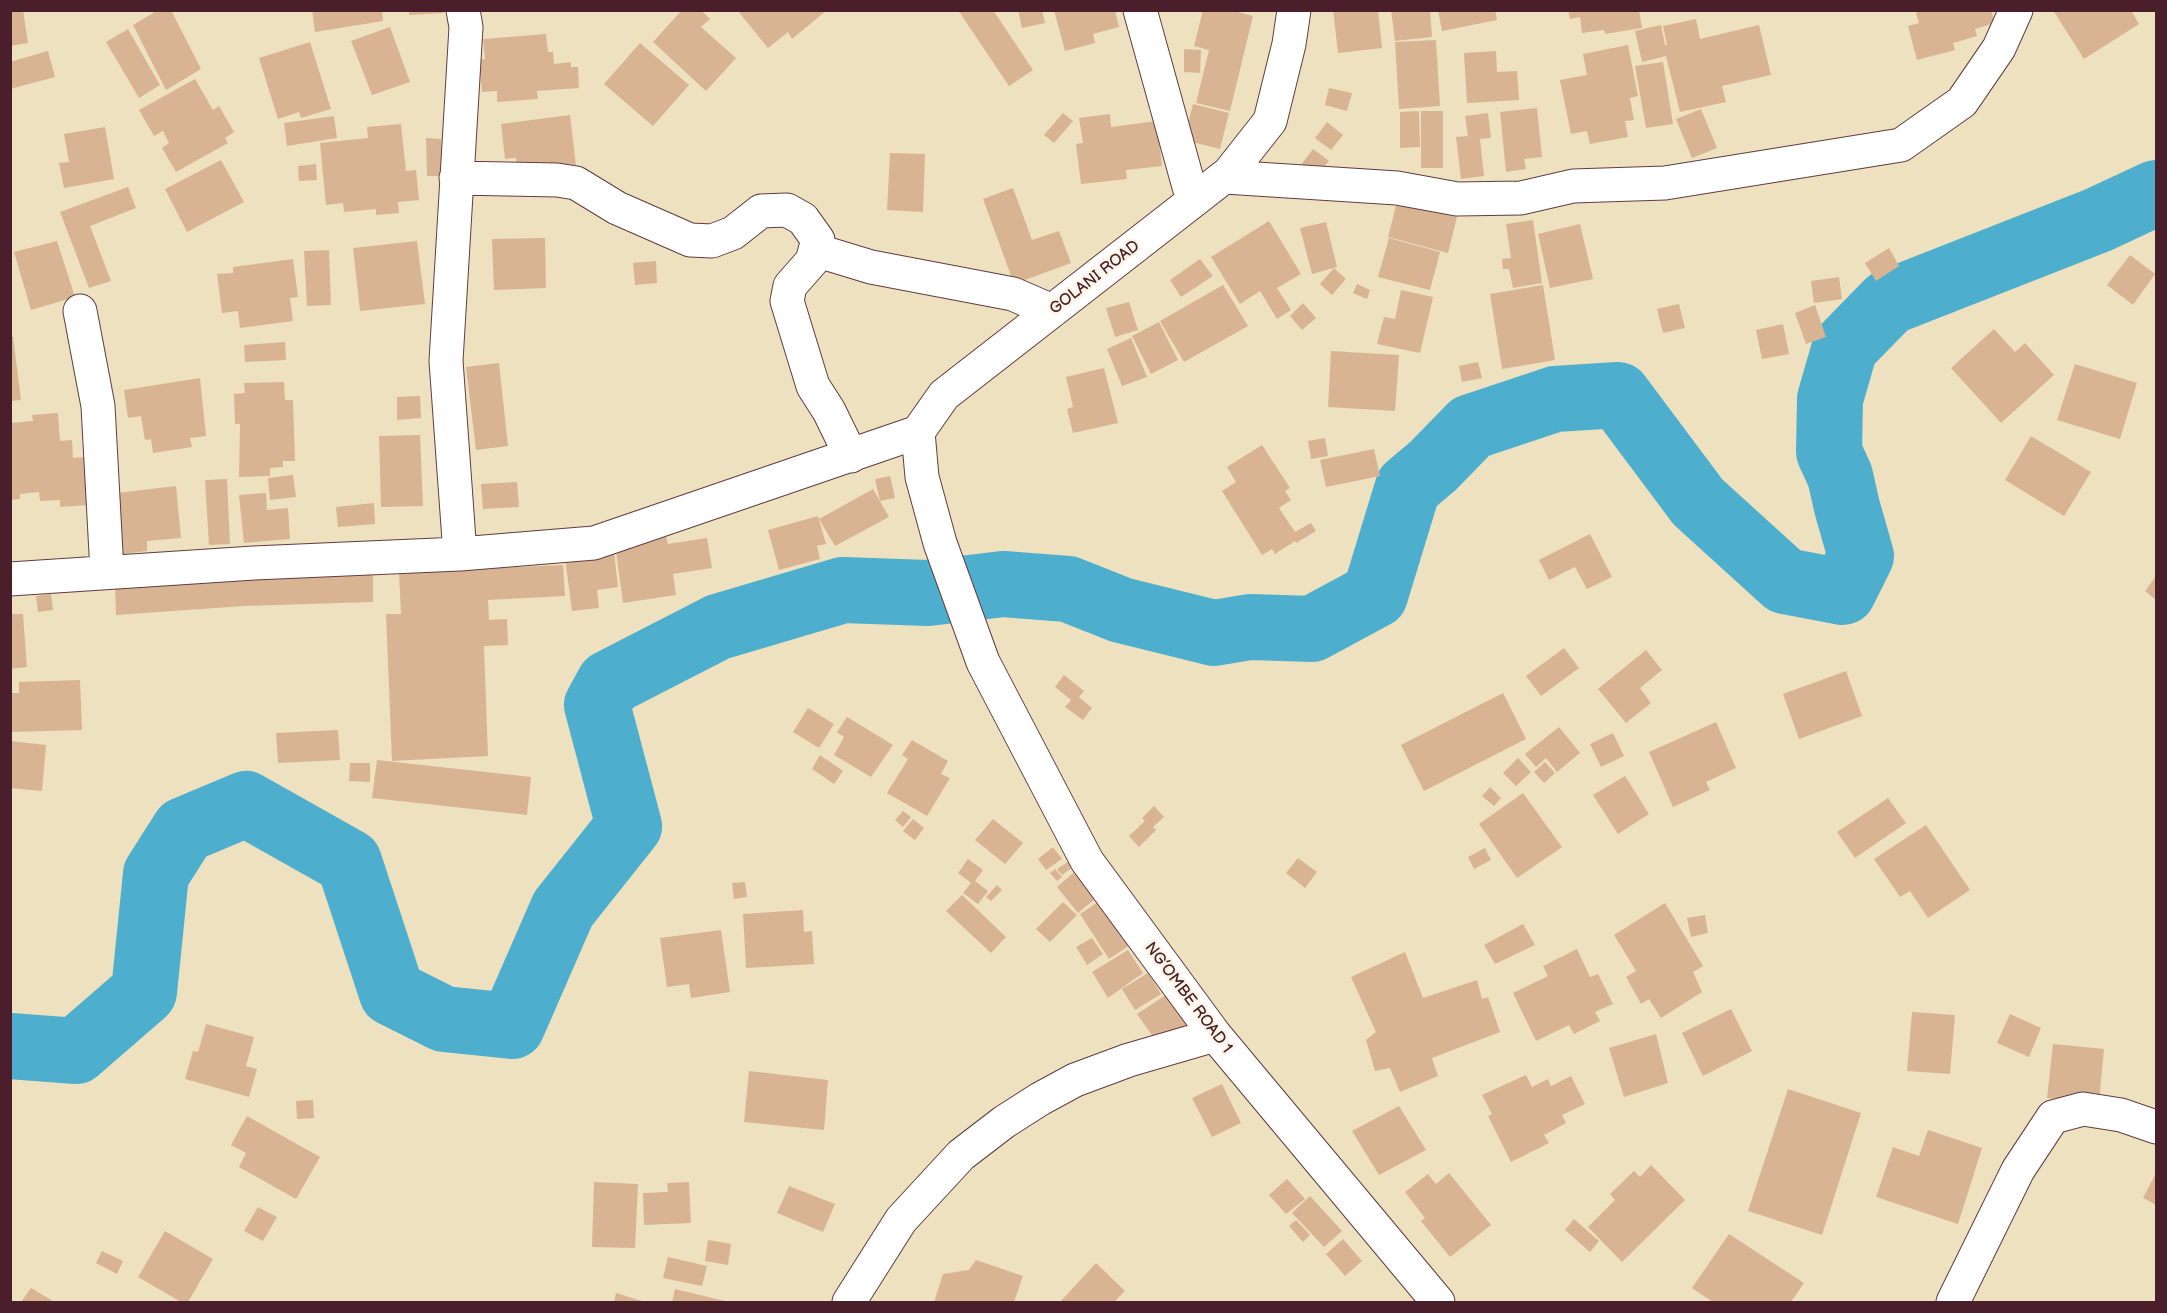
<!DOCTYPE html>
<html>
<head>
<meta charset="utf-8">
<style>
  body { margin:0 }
  #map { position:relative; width:2167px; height:1313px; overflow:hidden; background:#ede1bf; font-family:"Balsamiq Sans",sans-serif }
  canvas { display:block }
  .frame { position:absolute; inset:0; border:12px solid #4a1f2b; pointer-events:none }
</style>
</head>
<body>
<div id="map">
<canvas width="2167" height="1313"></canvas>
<div class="frame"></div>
</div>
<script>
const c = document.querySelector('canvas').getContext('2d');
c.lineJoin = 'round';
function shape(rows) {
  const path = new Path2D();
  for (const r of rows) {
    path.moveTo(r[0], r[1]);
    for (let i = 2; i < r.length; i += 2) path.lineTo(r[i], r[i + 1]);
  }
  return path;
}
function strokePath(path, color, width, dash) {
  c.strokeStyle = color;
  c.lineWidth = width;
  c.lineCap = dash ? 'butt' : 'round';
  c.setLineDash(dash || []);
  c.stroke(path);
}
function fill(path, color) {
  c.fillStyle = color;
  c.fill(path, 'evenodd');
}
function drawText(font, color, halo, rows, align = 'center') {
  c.font = font + ' "Balsamiq Sans",sans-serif';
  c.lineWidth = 5;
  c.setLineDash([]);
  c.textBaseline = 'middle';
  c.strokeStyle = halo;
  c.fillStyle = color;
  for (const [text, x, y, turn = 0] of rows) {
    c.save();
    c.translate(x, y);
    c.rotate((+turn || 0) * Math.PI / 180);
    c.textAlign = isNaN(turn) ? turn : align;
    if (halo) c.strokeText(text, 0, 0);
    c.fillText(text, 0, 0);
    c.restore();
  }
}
const river = shape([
  [10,1046,76,1051,144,992,156,874,184,830,246,804,349,862,392,993,444,1019,512,1026,563,909,629,826,597,705,609,683,718,627,843,590,928,593,1003,584,1068,589,1121,610,1214,633,1250,627,1312,629,1375,595,1408,487,1433,466,1471,427,1555,399,1618,395,1698,502,1785,581,1843,592,1861,556,1847,507,1840,476,1829,452,1830,399,1845,347,1889,302,2098,220,2156,193]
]);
const building = shape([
  [10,10,23,10,28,43,10,46],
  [158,10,171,10,201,69,166,90,133,25],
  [312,10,382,10,383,21,315,32],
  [409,10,443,10,444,13,409,15],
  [682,10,701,10,710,19,701,27,736,58,706,91,653,42],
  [737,10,827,10,792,39,788,32,768,48],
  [958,10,993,10,1033,70,1009,86],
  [1018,10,1042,10,1045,23,1022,28],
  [1054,10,1115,10,1119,27,1093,34,1095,43,1065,51],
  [1203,10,1230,10,1253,16,1230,111,1196,103,1209,50,1194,46],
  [1333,10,1378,10,1382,48,1338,53],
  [1391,10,1430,10,1432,37,1395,41],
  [1438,10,1495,10,1497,20,1442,31],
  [1568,10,1639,10,1642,28,1605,34,1604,30,1582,33,1580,17,1570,19],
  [1920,10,1991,10,1995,23,1975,29,1977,36,1953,43,1955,50,1917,60,1908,26,1919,23,1916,13],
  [2053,10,2131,10,2139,24,2084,59],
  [1696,19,1700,39,1759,25,1771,75,1722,86,1726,102,1680,112,1666,56,1642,62,1635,31,1661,25,1665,45,1667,45,1663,26],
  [390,27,410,82,372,95,351,41],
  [128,29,160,85,139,98,106,42],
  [546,34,548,52,553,52,554,64,571,62,571,67,578,67,579,88,537,91,538,99,497,102,497,91,482,92,479,60,485,59,483,39],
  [1436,40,1440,106,1399,109,1395,42],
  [310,42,331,109,301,118,299,112,278,119,259,58],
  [640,43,689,85,653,126,604,84],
  [1628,45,1638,96,1630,98,1634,120,1625,121,1628,137,1590,144,1587,131,1571,134,1560,80,1587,75,1583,54],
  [1184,49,1201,50,1200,73,1184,72],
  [48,51,55,77,10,89,10,62],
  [1496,51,1497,72,1517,71,1519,100,1467,103,1464,53],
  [1663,62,1673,124,1646,128,1635,66],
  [195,79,213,110,219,106,234,132,225,138,228,143,176,172,162,148,169,143,163,131,154,136,139,110],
  [1329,88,1352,93,1347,111,1325,105],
  [1193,104,1229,113,1220,149,1184,140],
  [1537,108,1542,157,1524,159,1526,169,1506,172,1500,112],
  [1701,109,1717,148,1692,158,1676,119],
  [1419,111,1420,147,1400,148,1400,112],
  [1421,111,1443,111,1443,168,1421,168],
  [1063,113,1073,121,1054,143,1044,135],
  [1488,113,1491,138,1480,139,1484,176,1461,179,1456,137,1468,136,1465,116],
  [1110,114,1111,127,1157,121,1162,166,1126,170,1127,179,1081,184,1076,144,1083,143,1079,118],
  [570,115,576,166,517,172,516,158,505,159,501,124],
  [334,116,337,138,287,146,284,123],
  [1327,122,1343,135,1331,150,1315,138],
  [401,124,406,171,416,170,419,200,398,202,399,213,376,215,376,209,344,212,343,203,326,205,320,143,368,138,367,127],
  [105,127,114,179,64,188,59,163,69,162,64,134],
  [426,138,441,139,441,176,427,176],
  [1313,149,1329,161,1316,177,1301,165],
  [890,153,925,154,923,212,887,210],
  [221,160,244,202,187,232,165,189],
  [316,164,317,180,299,181,298,166],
  [128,187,136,208,90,226,111,281,89,288,60,212],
  [1013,188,1032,240,1059,231,1071,263,1014,284,983,199],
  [1397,202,1457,217,1448,253,1388,237],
  [1533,220,1542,283,1513,288,1509,269,1503,269,1502,259,1511,258,1506,224],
  [1269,221,1301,274,1277,288,1291,310,1277,319,1260,291,1240,304,1211,257],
  [1326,222,1337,267,1312,274,1300,228],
  [1580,224,1593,279,1550,288,1538,234],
  [545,238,546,288,494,290,492,239],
  [1389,238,1440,252,1430,290,1378,277],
  [57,241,75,297,31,310,14,252],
  [417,241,425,304,360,311,353,248],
  [1889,248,1899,266,1876,281,1865,263],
  [329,250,331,305,307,306,304,251],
  [2130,255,2155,274,2133,305,2107,285],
  [293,259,298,297,290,298,293,321,240,328,238,311,222,313,217,274,233,273,233,267],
  [1200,259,1213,276,1181,297,1170,280],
  [656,261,657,283,635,285,633,263],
  [1334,268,1346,279,1332,295,1320,284],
  [1839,277,1842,299,1814,303,1811,281],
  [1357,284,1370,290,1367,299,1353,293],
  [1223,285,1248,326,1184,362,1160,321],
  [1543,285,1555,360,1502,369,1490,294],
  [1401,290,1433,297,1420,353,1377,344,1384,317,1395,319],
  [1129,302,1138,330,1115,337,1106,308],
  [1303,303,1316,318,1302,330,1290,316],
  [1679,304,1685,328,1663,333,1657,309],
  [1815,305,1826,337,1806,344,1795,313],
  [1159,322,1178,360,1151,374,1132,336],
  [1783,324,1789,354,1762,359,1756,330],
  [1994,329,2015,352,2025,343,2054,375,2001,423,1951,368],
  [10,337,13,337,21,400,10,401],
  [1131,338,1147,377,1122,386,1107,349],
  [285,342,286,360,245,362,244,345],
  [1331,351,1399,355,1395,411,1328,407],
  [1478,362,1482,378,1462,382,1459,366],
  [499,363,508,446,476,450,466,367],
  [2075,364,2137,383,2120,439,2057,420],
  [1104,368,1118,423,1073,433,1067,409,1073,407,1066,377],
  [200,378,206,436,190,438,192,447,153,453,151,439,145,440,141,416,128,418,124,390],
  [284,382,285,400,293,400,295,461,283,461,283,467,270,468,270,476,239,477,240,424,235,424,234,394,245,393,244,383],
  [420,396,421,418,397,420,397,397],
  [58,413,60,441,72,440,73,458,85,457,89,505,60,507,60,500,40,501,39,492,20,494,20,499,10,500,10,423,33,421,32,415],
  [420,435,423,506,381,507,379,436],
  [2031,436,2091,472,2064,516,2005,480],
  [1325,438,1328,456,1311,459,1308,441],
  [1262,445,1290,488,1285,491,1291,500,1279,508,1295,532,1311,523,1316,531,1296,543,1295,541,1275,554,1272,549,1262,555,1222,491,1236,482,1227,467],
  [1374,449,1380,476,1326,487,1320,460],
  [293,475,296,497,270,500,268,478],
  [890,476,895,498,880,501,875,479],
  [227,479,230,544,209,545,205,480],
  [517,482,519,507,483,509,481,484],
  [176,486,181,538,147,541,147,551,115,555,109,494],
  [873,489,889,517,835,546,819,519],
  [266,493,267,510,288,508,290,539,244,543,239,495],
  [374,503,375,524,338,527,336,507],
  [818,516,826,544,817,546,820,559,779,570,768,530],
  [1590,534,1612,577,1587,589,1575,567,1549,580,1539,560],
  [666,536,668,544,707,538,712,568,673,574,676,595,623,603,615,544],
  [613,544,618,587,597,590,599,608,572,611,564,550],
  [563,565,565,596,488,600,489,620,507,619,508,645,484,646,488,756,392,761,386,614,401,614,399,572],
  [373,571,373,602,244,606,116,615,115,583],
  [2156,576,2156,600,2145,591],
  [51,594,53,610,38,612,36,596],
  [10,614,23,614,27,667,10,669],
  [1564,648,1579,668,1541,696,1526,676],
  [1646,650,1662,670,1640,688,1651,703,1626,723,1598,689],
  [1846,671,1862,716,1799,739,1783,694],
  [1064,675,1084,691,1079,697,1092,708,1083,720,1065,707,1071,700,1055,687],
  [80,680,82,730,10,732,10,693,19,693,19,682],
  [1503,693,1526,739,1424,791,1401,745],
  [808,708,834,724,819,748,793,732],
  [847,717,893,745,871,777,834,755,844,737,837,732],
  [1716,722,1736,768,1706,782,1710,790,1673,807,1649,752],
  [1559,727,1580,753,1557,772,1546,758,1536,767,1525,754],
  [338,730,340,760,278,763,276,733],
  [1613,733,1624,756,1601,767,1590,744],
  [912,740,948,761,941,774,950,778,927,816,887,793,908,759,902,755],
  [10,741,46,745,42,791,10,788],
  [820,755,843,771,834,784,812,769],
  [1518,758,1531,772,1516,786,1503,773],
  [377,760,531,777,527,815,372,798],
  [1545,762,1555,773,1544,783,1534,772],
  [350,763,370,763,370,782,349,781],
  [1625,776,1649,814,1618,834,1593,795],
  [1490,787,1501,798,1494,806,1482,796],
  [1523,793,1562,847,1517,878,1479,824],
  [1888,798,1906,823,1855,858,1837,832],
  [1154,806,1164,817,1153,827,1156,830,1139,847,1129,836,1145,821,1142,818],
  [903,811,911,817,903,827,895,820],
  [913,819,924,828,915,840,903,831],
  [993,819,1023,843,1005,864,975,840],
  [1926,825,1970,890,1928,918,1910,891,1900,897,1874,859],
  [1053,847,1062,859,1046,870,1038,859],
  [1485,848,1491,860,1474,869,1468,857],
  [1298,858,1317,872,1305,888,1286,873],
  [968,859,983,870,975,881,988,891,978,904,963,893,971,883,958,873],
  [1069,861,1073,867,1062,875,1057,869],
  [1055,869,1062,877,1057,881,1050,873],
  [1078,869,1100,895,1078,913,1057,887],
  [745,882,747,897,734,899,732,883],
  [997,885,1002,890,991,901,986,897],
  [962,895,1006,937,991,953,946,911],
  [1104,898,1133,943,1109,959,1080,914],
  [1063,902,1077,915,1050,942,1036,929],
  [1665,903,1703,966,1693,972,1702,992,1661,1018,1649,999,1641,1004,1626,977,1636,971,1614,935],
  [803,910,804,932,812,931,814,964,746,968,743,914],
  [1705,915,1708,933,1691,937,1687,918],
  [1523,924,1535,945,1495,964,1484,945],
  [721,930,730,992,691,998,689,984,667,987,660,938],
  [1092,938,1103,954,1087,965,1076,947],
  [1577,949,1590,977,1598,974,1613,1004,1595,1012,1600,1021,1574,1034,1569,1025,1536,1041,1513,993,1548,976,1543,966],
  [1128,950,1143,973,1108,998,1092,972],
  [1405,952,1423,998,1477,980,1482,999,1488,997,1500,1032,1432,1058,1438,1076,1400,1092,1390,1068,1375,1071,1366,1040,1376,1032,1351,977],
  [1148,973,1161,994,1135,1010,1122,989],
  [1172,991,1195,1025,1161,1048,1137,1014],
  [1731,1009,1752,1051,1703,1076,1682,1033],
  [1912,1012,1955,1015,1950,1074,1907,1071],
  [2010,1014,2041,1028,2029,1057,1997,1043],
  [206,1024,254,1037,246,1066,257,1069,249,1097,185,1079,193,1051,198,1052],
  [1656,1034,1668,1083,1624,1097,1609,1048],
  [2053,1044,2104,1049,2099,1102,2047,1098],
  [749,1071,828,1080,824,1130,744,1122],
  [1526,1075,1532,1087,1548,1079,1551,1086,1571,1076,1585,1104,1562,1115,1566,1123,1544,1135,1549,1143,1511,1162,1488,1116,1492,1114,1482,1095],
  [1222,1084,1241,1123,1212,1137,1192,1098],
  [1788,1089,1861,1113,1822,1235,1748,1211],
  [313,1100,314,1118,297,1119,296,1101],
  [1399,1106,1426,1150,1379,1175,1352,1131],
  [247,1116,320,1157,296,1199,239,1167,246,1153,231,1145],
  [1928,1130,1982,1148,1958,1224,1876,1197,1893,1147,1919,1156],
  [1651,1165,1685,1200,1622,1262,1588,1227,1615,1200,1610,1194,1634,1171,1640,1177],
  [1449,1173,1491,1225,1450,1257,1421,1221,1425,1218,1405,1192,1428,1174,1436,1184],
  [2156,1173,2156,1205,2143,1198],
  [1287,1179,1305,1199,1286,1214,1269,1195],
  [594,1182,638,1184,635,1248,592,1247],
  [689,1182,691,1223,644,1225,643,1193,668,1192,667,1183],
  [789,1186,835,1204,823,1232,777,1213],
  [1310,1196,1342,1231,1324,1247,1292,1213],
  [258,1207,277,1217,263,1241,244,1231],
  [1574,1219,1599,1241,1590,1252,1565,1230],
  [1296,1220,1310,1235,1303,1242,1289,1226],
  [165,1231,213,1259,188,1302,181,1302,138,1277],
  [1729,1234,1804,1283,1791,1302,1713,1302,1692,1288],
  [1343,1239,1362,1261,1345,1276,1326,1254],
  [708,1240,731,1244,728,1265,705,1261],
  [102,1251,123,1261,117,1274,96,1263],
  [668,1257,707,1266,702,1286,663,1278],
  [976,1260,1023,1276,1014,1302,934,1302,943,1274,969,1270],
  [1096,1263,1125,1291,1114,1302,1060,1302],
  [31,1288,53,1301,52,1302,21,1302],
  [675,1289,729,1302,672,1302],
  [616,1293,645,1302,614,1302]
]);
const minor = shape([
  [1140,10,1193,201],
  [1294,10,1289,44,1270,121,1229,173,944,395,918,432,922,477,940,543,983,662,1087,861,1215,1035,1438,1302],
  [1225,177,1397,188,1457,199,1521,198,1573,186,1665,183,1901,145,1962,102,1999,48,2016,10],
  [456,178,557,180,576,183,617,208,690,240,712,241,733,233,761,211,787,210,803,219,818,240,812,261,790,286,787,301,813,386,829,411,851,456],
  [815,250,871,267,1013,294,1052,311],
  [80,311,98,406,107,572],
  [460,554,446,361,466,27,463,10],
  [10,579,254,563,460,554,594,543,918,432],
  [849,1302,901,1220,961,1155,1004,1122,1040,1099,1075,1080,1129,1060,1215,1035],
  [1953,1302,2018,1170,2053,1117,2083,1109,2121,1115,2156,1127]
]);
const streetNames = [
  ["GOLANI ROAD",1095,278,-38],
  ["NG’OMBE ROAD 1",1188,998,53]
];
strokePath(river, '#4eaecd', 66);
fill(building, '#d9b493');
strokePath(minor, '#623c41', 35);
strokePath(minor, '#fff', 33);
drawText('16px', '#4a1f2b', '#fcf5e5', streetNames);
</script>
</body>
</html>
